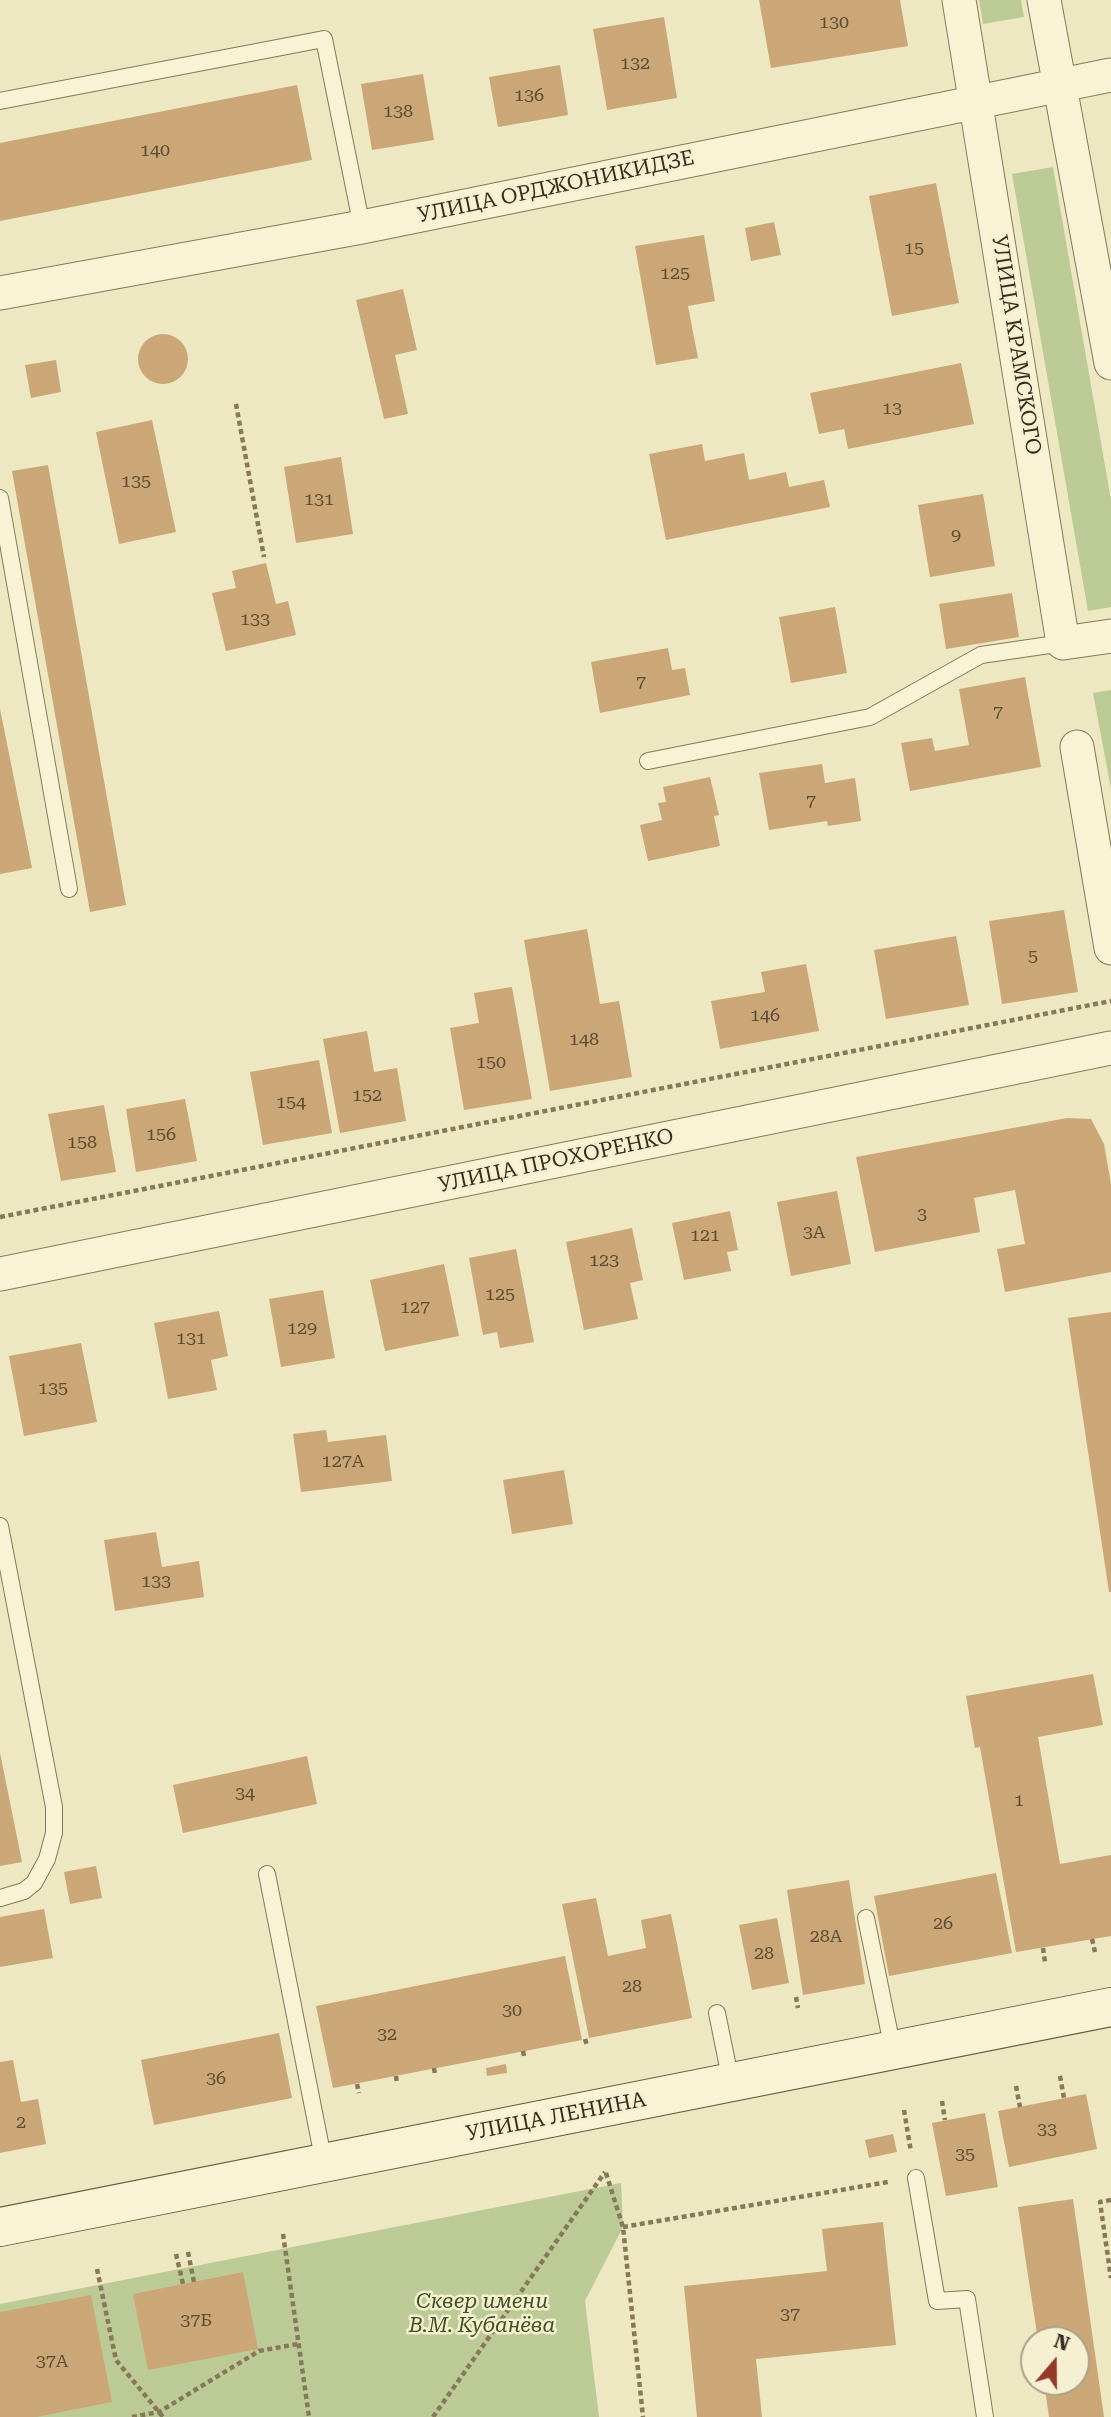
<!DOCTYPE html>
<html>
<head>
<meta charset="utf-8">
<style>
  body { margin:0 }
  #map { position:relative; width:1111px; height:2417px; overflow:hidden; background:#ede7c2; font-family:"Roboto Serif",serif }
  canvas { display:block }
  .north { position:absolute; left:1020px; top:2326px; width:70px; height:70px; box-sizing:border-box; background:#f5f0d1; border:2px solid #a9a289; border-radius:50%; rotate:20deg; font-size:19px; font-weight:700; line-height:28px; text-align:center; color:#362d1d }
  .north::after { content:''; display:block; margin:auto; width:24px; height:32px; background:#943a2b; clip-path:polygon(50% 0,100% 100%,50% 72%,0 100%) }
</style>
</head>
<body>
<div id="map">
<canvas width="1111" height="2417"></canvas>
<div class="north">N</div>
</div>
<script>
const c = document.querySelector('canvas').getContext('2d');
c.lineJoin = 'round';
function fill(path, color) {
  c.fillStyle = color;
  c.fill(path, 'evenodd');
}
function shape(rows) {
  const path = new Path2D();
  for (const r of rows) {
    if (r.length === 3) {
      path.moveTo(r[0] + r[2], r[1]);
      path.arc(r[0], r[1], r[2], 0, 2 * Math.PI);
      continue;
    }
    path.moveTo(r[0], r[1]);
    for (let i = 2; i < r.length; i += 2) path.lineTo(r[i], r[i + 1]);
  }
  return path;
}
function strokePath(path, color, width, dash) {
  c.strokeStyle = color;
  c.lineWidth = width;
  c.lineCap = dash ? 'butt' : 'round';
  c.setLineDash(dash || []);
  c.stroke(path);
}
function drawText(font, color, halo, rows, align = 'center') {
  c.font = font + ' "Roboto Serif",serif';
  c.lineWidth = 5;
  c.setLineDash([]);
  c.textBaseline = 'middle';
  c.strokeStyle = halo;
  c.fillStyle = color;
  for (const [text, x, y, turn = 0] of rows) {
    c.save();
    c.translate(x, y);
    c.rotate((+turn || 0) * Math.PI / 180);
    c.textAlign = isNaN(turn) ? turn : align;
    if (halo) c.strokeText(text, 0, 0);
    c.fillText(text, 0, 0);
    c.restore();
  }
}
const green = shape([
  [979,0,1021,0,1024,17,983,24],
  [1053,167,1111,500,1111,607,1088,611,1012,174],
  [1111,690,1111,789,1093,693],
  [621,2183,623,2227,585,2301,599,2417,0,2417,0,2304]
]);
const building = shape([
  [759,0,900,0,908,46,771,68],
  [664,17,677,98,607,110,593,29],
  [560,65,568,115,498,127,489,77],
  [423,74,434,140,372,150,361,84],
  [297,85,312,160,0,221,0,143],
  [936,183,959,303,892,316,869,196],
  [774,222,781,255,751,261,745,228],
  [704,235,715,301,688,306,698,358,656,365,635,246],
  [403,289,417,350,395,355,408,414,384,419,356,300],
  [163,359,25],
  [56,360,61,392,31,398,25,365],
  [961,363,974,424,848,449,844,429,819,434,810,393],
  [152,420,176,532,119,544,96,432],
  [702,444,705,461,744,453,749,480,786,472,789,487,824,480,830,507,666,540,649,454],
  [341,457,353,534,296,543,284,467],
  [48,465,126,905,90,912,12,471],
  [983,494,995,566,930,577,918,505],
  [266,563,276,604,288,601,296,635,226,651,212,593,236,588,232,571],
  [1012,593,1019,637,946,649,939,604],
  [835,607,847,673,791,683,779,617],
  [668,648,672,670,685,668,690,695,600,713,591,662],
  [1025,677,1041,767,910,791,901,743,932,738,935,751,969,745,959,689],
  [0,709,32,868,0,874],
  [822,764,825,783,855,778,861,821,828,826,827,821,769,830,759,773],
  [710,777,719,815,714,816,720,846,648,861,640,825,662,820,658,803,666,802,663,787],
  [1064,910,1078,992,1002,1004,989,921],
  [587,929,600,1004,619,1001,632,1077,550,1091,524,940],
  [956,936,969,1005,886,1019,874,950],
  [806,964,819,1031,720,1049,711,1001,765,992,761,972],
  [512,987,532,1099,464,1110,450,1028,479,1023,474,993],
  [367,1031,374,1072,397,1068,406,1121,340,1133,323,1039],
  [319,1060,332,1133,263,1145,250,1072],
  [185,1099,197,1161,136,1172,126,1109],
  [104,1105,116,1172,61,1181,48,1114],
  [1067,1118,1091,1119,1104,1144,1111,1184,1111,1272,1005,1292,997,1249,1025,1244,1015,1190,974,1198,980,1232,875,1252,856,1157],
  [837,1191,851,1264,791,1276,777,1202],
  [730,1211,738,1250,727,1252,731,1271,684,1280,672,1223],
  [632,1228,643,1280,630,1283,638,1319,584,1330,566,1242],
  [516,1249,534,1342,500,1348,497,1332,483,1335,469,1258],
  [444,1264,459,1336,385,1351,370,1280],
  [323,1290,335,1358,281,1367,269,1299],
  [219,1311,228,1356,211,1360,217,1390,168,1399,154,1323],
  [1111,1312,1111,1592,1109,1592,1068,1318],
  [81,1343,97,1422,24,1436,9,1356],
  [326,1430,328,1442,386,1435,392,1481,301,1492,293,1434],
  [564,1470,573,1524,512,1534,503,1480],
  [156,1532,162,1567,199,1561,204,1597,115,1611,104,1540],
  [1093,1674,1103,1725,1038,1737,1060,1864,1111,1855,1111,1936,1016,1952,980,1747,975,1748,966,1696],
  [0,1753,22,1862,0,1866],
  [307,1756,317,1804,183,1833,173,1785],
  [96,1866,102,1898,70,1904,64,1872],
  [996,1873,1012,1953,889,1976,874,1896],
  [849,1880,865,1984,803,1995,787,1890],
  [596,1898,608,1956,646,1948,641,1920,671,1914,692,2018,589,2038,562,1904],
  [44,1909,53,1958,0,1967,0,1917],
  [777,1918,789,1983,752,1990,739,1925],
  [565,1956,582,2040,333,2088,316,2006],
  [279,2033,292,2098,154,2125,141,2060],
  [13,2060,21,2102,38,2099,46,2144,0,2153,0,2062],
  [506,2064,507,2073,487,2076,486,2068],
  [1086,2094,1097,2149,1009,2167,998,2111],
  [985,2113,998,2187,946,2196,932,2123],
  [893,2134,897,2152,869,2158,865,2140],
  [1073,2199,1104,2417,1049,2417,1044,2382,1076,2382,1076,2340,1038,2340,1027,2269,1018,2207],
  [883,2222,896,2345,756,2359,762,2417,697,2417,684,2286,827,2271,822,2229],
  [243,2272,258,2349,148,2370,133,2294],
  [91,2295,112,2402,36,2417,0,2417,0,2312]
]);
const path = shape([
  [236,404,264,557],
  [0,1217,1111,1001],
  [1092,1939,1095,1952],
  [1043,1948,1045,1962],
  [796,1997,798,2008],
  [585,2039,587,2045],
  [523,2051,524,2056],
  [434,2068,435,2075],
  [396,2076,397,2084],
  [1060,2076,1064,2098],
  [357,2084,359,2093],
  [1016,2086,1020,2107],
  [942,2101,945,2120],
  [904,2110,911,2152],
  [606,2173,623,2227,643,2417],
  [1111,2200,1100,2202,1111,2278],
  [623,2227,888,2182],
  [283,2234,309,2417],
  [188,2252,194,2282],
  [176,2254,183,2284],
  [97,2269,116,2360,163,2417],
  [132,2417,159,2412,259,2351,298,2344],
  [433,2417,605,2172]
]);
const lane = shape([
  [0,101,324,39,362,227],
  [0,498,69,889],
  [648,761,870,717,981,655,1063,643],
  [0,1526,54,1807,54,1833,47,1859,34,1883,24,1891,0,1898],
  [267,1874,324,2163],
  [866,1918,893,2050],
  [717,2013,731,2082],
  [916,2178,937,2301,967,2299,985,2417]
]);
const street = shape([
  [959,0,1063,643,1111,636],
  [1044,0,1111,363],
  [0,293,362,227,1111,75],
  [1077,747,1111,948],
  [0,1274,1111,1048]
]);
const secondary = shape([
  [0,2227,1111,2007]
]);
const numberNames = [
  ["130",834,23],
  ["132",635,64],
  ["136",529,96],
  ["138",398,112],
  ["140",155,151],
  ["15",914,249],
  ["125",675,274],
  ["13",892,409],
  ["135",136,482],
  ["131",319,500],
  ["9",956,536],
  ["133",255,620],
  ["7",641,683],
  ["7",998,713],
  ["7",811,802],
  ["5",1033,957],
  ["146",765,1016],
  ["148",584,1040],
  ["150",491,1063],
  ["152",367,1096],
  ["154",291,1103],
  ["156",161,1135],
  ["158",82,1143],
  ["3",922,1215],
  ["3А",814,1233],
  ["121",705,1236],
  ["123",604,1261],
  ["125",500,1295],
  ["127",415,1308],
  ["129",302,1329],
  ["131",191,1339],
  ["135",53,1389],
  ["127А",343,1462],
  ["133",156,1582],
  ["34",245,1794],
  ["1",1019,1801],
  ["26",943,1924],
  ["28А",826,1937],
  ["28",764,1954],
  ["28",632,1987],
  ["30",512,2011],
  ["32",387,2035],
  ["36",216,2079],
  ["2",21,2123],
  ["33",1047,2130],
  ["35",965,2155],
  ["37",790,2315],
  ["37Б",196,2321],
  ["37А",52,2362]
];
const streetNames = [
  ["УЛИЦА ОРДЖОНИКИДЗЕ",556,187,-12],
  ["УЛИЦА КРАМСКОГО",1016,345,81],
  ["УЛИЦА ПРОХОРЕНКО",556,1161,-12],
  ["УЛИЦА ЛЕНИНА",556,2117,-11]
];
const parkNames = [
  ["Сквер имени",482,2302],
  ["В.М. Кубанёва",482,2326]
];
fill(green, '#bccb96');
fill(building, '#cba778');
strokePath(lane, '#867859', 18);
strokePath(street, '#867859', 35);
strokePath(secondary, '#68593d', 40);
strokePath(path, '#867859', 4.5, [5, 3.5]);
strokePath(lane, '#f8f3d5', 16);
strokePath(street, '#f8f3d5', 33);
strokePath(secondary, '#f8f3d5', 38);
drawText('18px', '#5b4c34', null, numberNames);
drawText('21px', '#362d1d', '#f5f0d1', streetNames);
drawText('italic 21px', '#405224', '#f5f0d1', parkNames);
</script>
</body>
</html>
